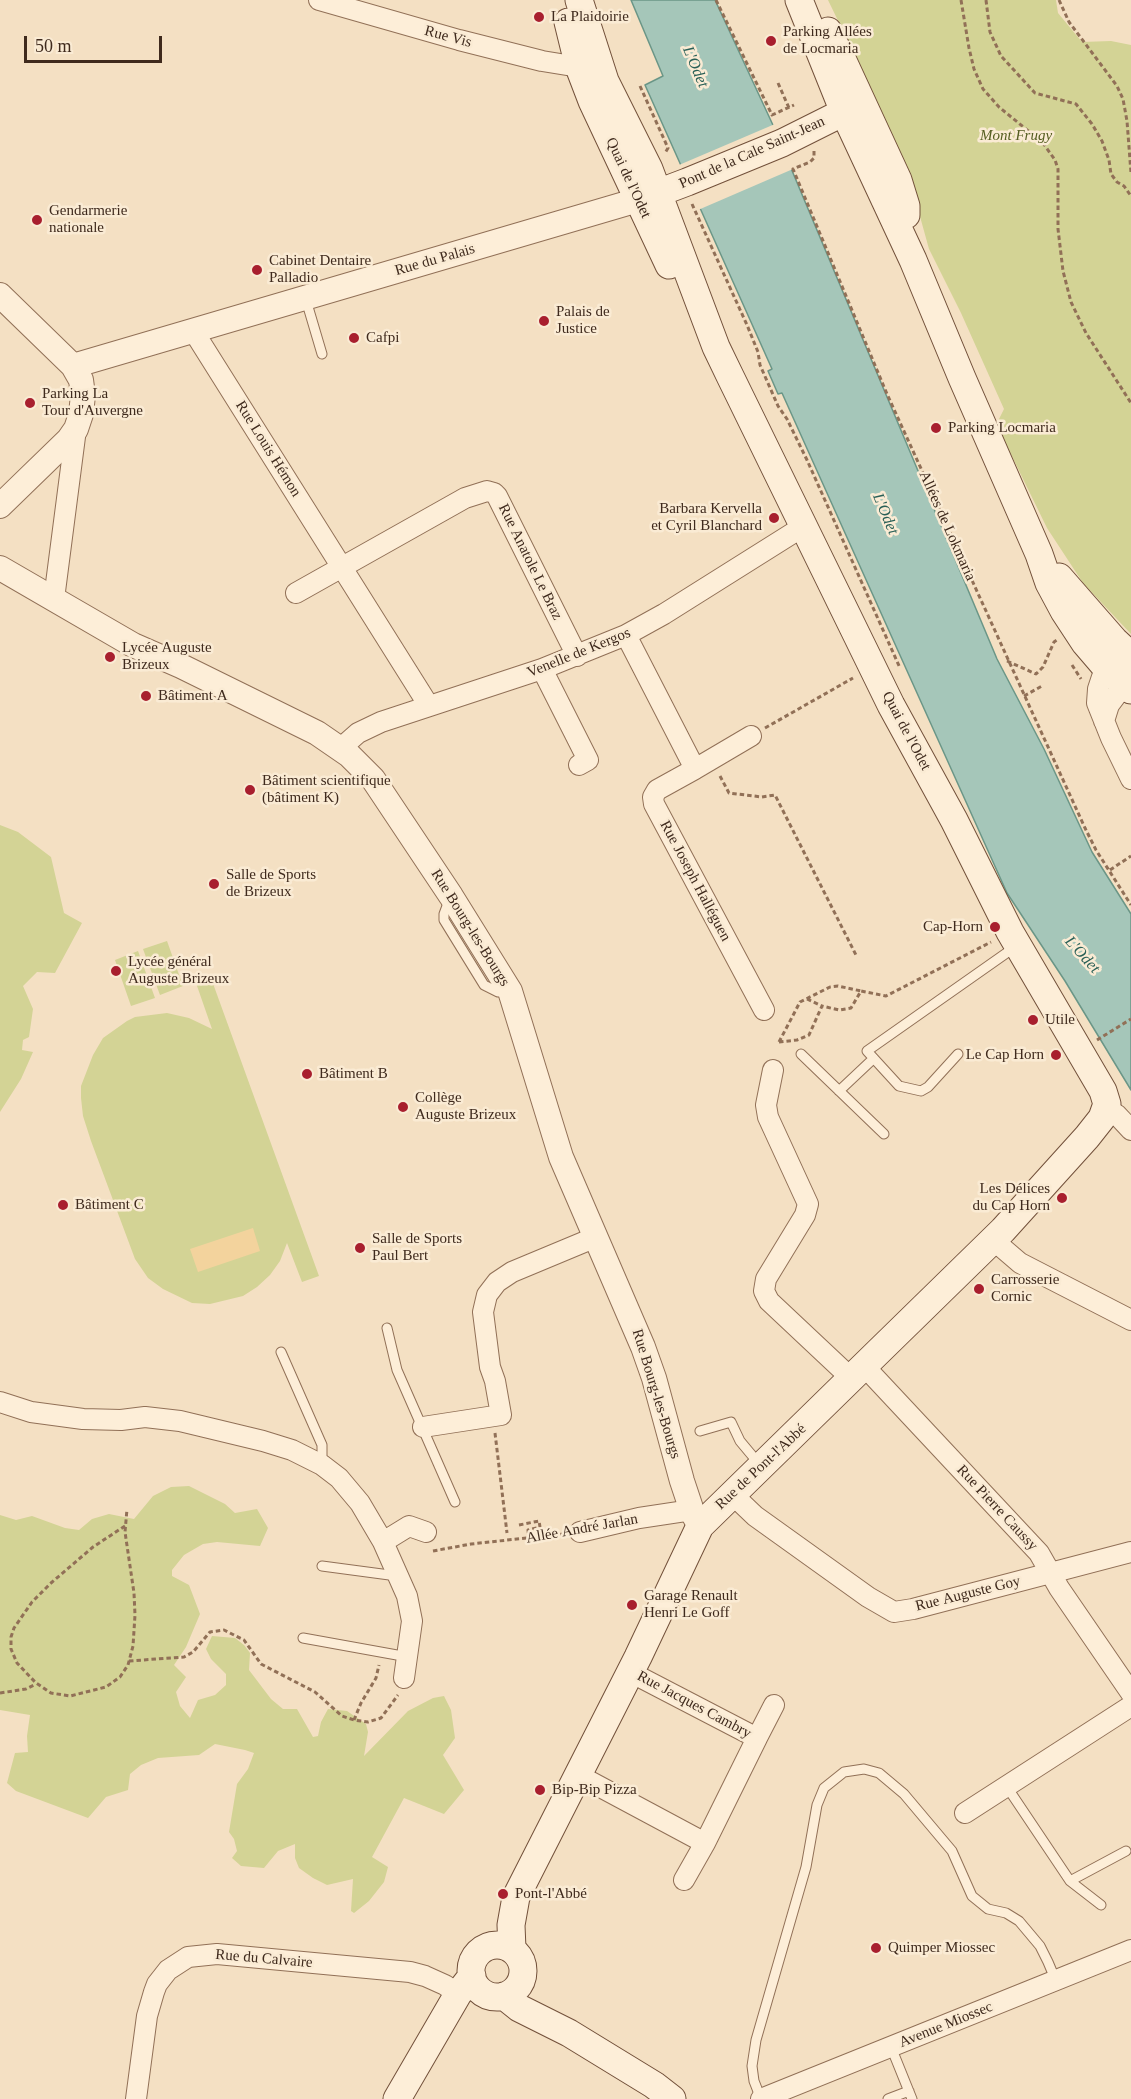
<!DOCTYPE html>
<html>
<head>
<meta charset="utf-8">
<style>
  body { margin:0 }
  #map { position:relative; width:1131px; height:2099px; overflow:hidden; background:#f4e0c3; font-family:"Times New Roman",serif }
  canvas { display:block }
  .scale { position:absolute; left:24px; top:36px; width:138px; height:27px; box-sizing:border-box; border:3px solid #3f2a1d; border-top:0; padding-left:8px; font-size:18px; line-height:21px; white-space:nowrap; color:#3f2a1d; -webkit-text-stroke:4px #faebd4; paint-order:stroke }
</style>
</head>
<body>
<div id="map">
<canvas width="1131" height="2099"></canvas>
<div class="scale">50 m</div>
</div>
<script>
const c = document.querySelector('canvas').getContext('2d');
c.lineJoin = 'round';
function fill(path, color) {
  c.fillStyle = color;
  c.fill(path, 'evenodd');
}
function shape(rows) {
  const path = new Path2D();
  for (const r of rows) {
    if (r.length === 3) {
      path.moveTo(r[0] + r[2], r[1]);
      path.arc(r[0], r[1], r[2], 0, 2 * Math.PI);
      continue;
    }
    path.moveTo(r[0], r[1]);
    for (let i = 2; i < r.length; i += 2) path.lineTo(r[i], r[i + 1]);
  }
  return path;
}
function strokePath(path, color, width, dash) {
  c.strokeStyle = color;
  c.lineWidth = width;
  c.lineCap = dash ? 'butt' : 'round';
  c.setLineDash(dash || []);
  c.stroke(path);
}
function drawText(font, color, halo, rows, align = 'center') {
  c.font = font + ' "Times New Roman",serif';
  c.lineWidth = 5;
  c.setLineDash([]);
  c.textBaseline = 'middle';
  c.strokeStyle = halo;
  c.fillStyle = color;
  for (const [text, x, y, turn = 0] of rows) {
    c.save();
    c.translate(x, y);
    c.rotate((+turn || 0) * Math.PI / 180);
    c.textAlign = isNaN(turn) ? turn : align;
    if (halo) c.strokeText(text, 0, 0);
    c.fillText(text, 0, 0);
    c.restore();
  }
}
const green = shape([
  [828,0,1056,0,1058,13,1082,42,1111,41,1131,45,1131,634,1083,583,1047,528,1002,436,998,421,1004,409,961,313,929,249,911,184,860,66],
  [0,825,18,832,51,857,64,913,82,923,55,973,37,972,23,986,33,1009,29,1037,23,1040,22,1050,33,1052,21,1079,0,1112],
  [167,941,183,986,160,995,143,949],
  [138,951,155,998,131,1006,115,960],
  [211,978,319,1276,302,1282,287,1243,280,1261,270,1275,257,1287,243,1296,210,1304,192,1303,163,1289,148,1278,135,1259,91,1141,83,1116,81,1098,81,1086,93,1055,103,1038,127,1021,135,1017,167,1013,189,1018,212,1029,196,983],
  [189,1486,225,1504,235,1513,257,1509,268,1528,260,1546,217,1542,203,1544,184,1555,172,1570,172,1576,189,1585,200,1614,186,1647,174,1665,186,1677,176,1692,180,1706,190,1718,198,1700,215,1695,226,1685,226,1674,211,1659,206,1649,212,1636,235,1638,244,1645,250,1653,249,1670,271,1699,283,1709,297,1709,313,1737,318,1736,321,1722,328,1709,347,1711,366,1724,368,1732,364,1756,408,1711,433,1698,444,1696,451,1710,455,1738,443,1755,464,1790,444,1814,404,1798,372,1857,388,1867,384,1882,369,1901,354,1913,351,1911,353,1879,327,1885,313,1878,299,1868,295,1858,295,1844,278,1851,264,1868,241,1866,232,1858,237,1851,234,1839,229,1832,237,1784,248,1769,254,1753,245,1750,215,1744,199,1755,158,1758,141,1765,130,1774,128,1790,106,1797,88,1818,16,1791,7,1783,15,1753,28,1752,27,1736,30,1715,0,1710,0,1515,16,1520,32,1516,65,1528,79,1530,92,1519,109,1514,134,1519,153,1496,171,1487]
]);
const sand = shape([
  [253,1228,260,1251,198,1272,190,1249]
]);
const water = shape([
  [631,0,715,0,772,123,997,659,1044,749,1092,852,1131,914,1131,1090,1065,981,1007,893,782,393,778,394,768,371,772,369,645,85,663,76,631,0]
]);
const pier = shape([
  [775,124,793,169,698,210,679,165]
]);
const path = shape([
  [716,0,772,115,794,105],
  [961,0,969,48,974,69,983,89,999,107,1043,143,1055,160,1058,169,1058,229,1063,271,1071,302,1086,333,1131,403],
  [986,0,990,32,1001,56,1035,93,1076,104,1092,124,1102,141,1109,160,1111,174,1117,182,1124,186,1131,196],
  [1059,0,1069,22,1117,86,1123,99,1127,121,1131,173],
  [778,83,789,108],
  [640,86,668,148,665,153],
  [814,151,814,158,810,162,793,169,887,394,1085,828,1096,850,1131,905],
  [692,204,747,325,758,352,760,365,778,406,787,419,807,460,900,668],
  [1007,661,1036,674,1043,667,1054,642,1057,640],
  [1072,665,1081,679],
  [1024,696,1042,686],
  [765,728,853,678],
  [720,776,729,793,762,797,775,795,857,957],
  [1110,870,1131,856],
  [807,999,822,1006],
  [1097,1040,1131,1019],
  [779,1042,797,1040,809,1035,822,1006,839,1010,851,1008,861,991,886,996,991,942],
  [779,1042,800,1002,830,987,838,986,861,991],
  [495,1433,507,1533],
  [519,1525,539,1521,540,1527,528,1530,529,1539],
  [125,1526,93,1547,51,1583,32,1602,14,1628,11,1637,11,1649,17,1663,36,1683,51,1693,70,1696,106,1687,120,1677,128,1665,133,1646,135,1615,134,1593,125,1532,127,1509],
  [433,1551,471,1544,563,1534],
  [129,1661,184,1657,193,1652,210,1632,224,1630,244,1640,261,1664,315,1692,342,1716,354,1720,368,1722,381,1718,398,1695],
  [0,1693,26,1689,36,1684],
  [354,1720,361,1703,376,1678,379,1665]
]);
const service = shape([
  [306,300,322,354],
  [450,898,444,914,444,920,484,985,498,992,507,991],
  [801,1054,884,1134],
  [958,1054,928,1087,921,1091,899,1086,867,1051,1015,947],
  [839,1091,873,1059],
  [387,1328,397,1370,455,1502],
  [281,1352,322,1445,322,1465],
  [700,1431,731,1422,740,1441,760,1465],
  [322,1566,397,1576],
  [303,1638,408,1657],
  [1007,1787,1070,1881,1101,1905],
  [1070,1881,1126,1851],
  [891,2047,912,2099],
  [761,2099,754,2081,752,2066,756,2040,806,1867,817,1805,824,1788,844,1772,864,1769,879,1773,904,1794,952,1851,972,1896,988,1909,1006,1913,1019,1921,1040,1946,1048,1962,1056,1981],
  [888,2099,909,2091]
]);
const minor = shape([
  [319,0,459,40,542,61,579,67],
  [196,330,199,340,429,706],
  [296,593,465,498,487,491,494,493,497,496,577,656],
  [54,599,76,429],
  [626,635,695,769,657,790,653,797,654,804,764,1010],
  [542,669,588,760,579,765],
  [1119,672,1109,671,1103,674,1098,689,1097,703,1111,738,1131,779],
  [1104,721,1109,705,1124,685,1123,673],
  [341,748,358,733,381,722,542,669,626,635,664,614,804,526],
  [695,769,751,736],
  [773,1070,766,1105,768,1117,808,1204,805,1215,766,1279,764,1291,769,1301,852,1379],
  [1106,1108,1117,1115,1131,1130],
  [992,1239,1020,1263,1131,1320],
  [865,1367,1039,1553,1059,1588,1131,1693],
  [0,1402,31,1412,83,1419,121,1420,145,1417,180,1421,263,1441,292,1450,322,1465,339,1478,360,1503,383,1542,407,1596,412,1621,404,1678],
  [423,1427,501,1415,495,1381,490,1367,483,1312,487,1295,497,1282,512,1272,596,1237],
  [732,1494,755,1516,868,1597,894,1612,913,1609,1131,1552],
  [580,1532,639,1518,692,1510],
  [383,1542,409,1526,426,1532],
  [757,1738,774,1705],
  [578,1775,705,1843,757,1738,630,1672],
  [965,1813,1131,1706],
  [684,1880,705,1843],
  [136,2099,147,2016,154,1992,157,1984,168,1970,188,1957,217,1954,410,1972,425,1976,445,1985,458,1994],
  [761,2099,1131,1950]
]);
const tertiary = shape([
  [0,295,73,366,81,380,83,395,81,414,76,429,69,439,0,506],
  [73,366,638,200],
  [0,568,133,645,181,666,317,733,349,755,373,779,451,896,510,991,561,1157,643,1347,654,1378,682,1481,693,1514,700,1526]
]);
const secondary = shape([
  [799,0,844,112,913,260,962,378,1039,554,1049,583,1064,611,1085,643,1109,671,1131,690],
  [568,22,579,67,592,101,669,265],
  [828,31,843,61,898,180,906,206,906,215],
  [642,199,687,182,782,143,844,112],
  [1059,577,1114,640,1131,656],
  [497,1971,26],
  [512,1949,511,1925,516,1897,638,1657,700,1526,1003,1230,1087,1137,1102,1118,1107,1104,1103,1091,1010,932,954,820,891,705,730,376,716,347,649,169,605,81,579,0],
  [504,1996,519,2008,569,2033,654,2085,672,2099],
  [397,2099,458,1994,472,1976]
]);
const markers = [
  [539,17,6,"#a81f2e"],
  [771,41,6,"#a81f2e"],
  [37,220,6,"#a81f2e"],
  [257,270,6,"#a81f2e"],
  [544,321,6,"#a81f2e"],
  [354,338,6,"#a81f2e"],
  [30,403,6,"#a81f2e"],
  [936,428,6,"#a81f2e"],
  [774,518,6,"#a81f2e"],
  [110,657,6,"#a81f2e"],
  [146,696,6,"#a81f2e"],
  [250,790,6,"#a81f2e"],
  [214,884,6,"#a81f2e"],
  [995,927,6,"#a81f2e"],
  [116,971,6,"#a81f2e"],
  [1033,1020,6,"#a81f2e"],
  [1056,1055,6,"#a81f2e"],
  [307,1074,6,"#a81f2e"],
  [403,1107,6,"#a81f2e"],
  [1062,1198,6,"#a81f2e"],
  [63,1205,6,"#a81f2e"],
  [360,1248,6,"#a81f2e"],
  [979,1289,6,"#a81f2e"],
  [632,1605,6,"#a81f2e"],
  [540,1790,6,"#a81f2e"],
  [503,1894,6,"#a81f2e"],
  [876,1948,6,"#a81f2e"]
];
const poiNames = [
  ["La Plaidoirie",551,17],
  ["Parking Allées",783,32],
  ["de Locmaria",783,49],
  ["Gendarmerie",49,211],
  ["nationale",49,228],
  ["Cabinet Dentaire",269,261],
  ["Palladio",269,278],
  ["Palais de",556,312],
  ["Justice",556,329],
  ["Cafpi",366,338],
  ["Parking La",42,394],
  ["Tour d'Auvergne",42,411],
  ["Parking Locmaria",948,428],
  ["Barbara Kervella",762,509,"right"],
  ["et Cyril Blanchard",762,526,"right"],
  ["Lycée Auguste",122,648],
  ["Brizeux",122,665],
  ["Bâtiment A",158,696],
  ["Bâtiment scientifique",262,781],
  ["(bâtiment K)",262,798],
  ["Salle de Sports",226,875],
  ["de Brizeux",226,892],
  ["Cap-Horn",983,927,"right"],
  ["Lycée général",128,962],
  ["Auguste Brizeux",128,979],
  ["Utile",1045,1020],
  ["Le Cap Horn",1044,1055,"right"],
  ["Bâtiment B",319,1074],
  ["Collège",415,1098],
  ["Auguste Brizeux",415,1115],
  ["Les Délices",1050,1189,"right"],
  ["du Cap Horn",1050,1206,"right"],
  ["Bâtiment C",75,1205],
  ["Salle de Sports",372,1239],
  ["Paul Bert",372,1256],
  ["Carrosserie",991,1280],
  ["Cornic",991,1297],
  ["Garage Renault",644,1596],
  ["Henri Le Goff",644,1613],
  ["Bip-Bip Pizza",552,1790],
  ["Pont-l'Abbé",515,1894],
  ["Quimper Miossec",888,1948]
];
const streetNames = [
  ["Rue Vis",448,37,15],
  ["Pont de la Cale Saint-Jean",752,153,-24],
  ["Quai de l'Odet",628,178,65],
  ["Rue du Palais",435,260,-16],
  ["Rue Louis Hémon",268,449,58],
  ["Allées de Lokmaria",947,526,66],
  ["Rue Anatole Le Braz",530,562,64],
  ["Venelle de Kergos",579,653,-22],
  ["Quai de l'Odet",906,731,62],
  ["Rue Joseph Halléguen",695,881,62],
  ["Rue Bourg-les-Bourgs",470,928,58],
  ["Rue Bourg-les-Bourgs",656,1394,73],
  ["Rue de Pont-l'Abbé",761,1467,-43],
  ["Rue Pierre Caussy",997,1508,47],
  ["Allée André Jarlan",582,1529,-10],
  ["Rue Auguste Goy",968,1594,-14],
  ["Rue Jacques Cambry",694,1705,28],
  ["Rue du Calvaire",264,1959,5],
  ["Avenue Miossec",946,2025,-22]
];
const parkNames = [
  ["Mont Frugy",1016,136]
];
const waterNames = [
  ["L'Odet",695,67,67],
  ["L'Odet",885,514,67],
  ["L'Odet",1082,955,48]
];
fill(green, '#d3d395');
fill(sand, '#f3d39d');
fill(water, '#a5c6b9');
strokePath(water, '#6b9687', 1.5);
fill(pier, '#f4e0c3');
strokePath(service, '#917057', 11);
strokePath(minor, '#917057', 22);
strokePath(tertiary, '#917057', 26);
strokePath(secondary, '#72503a', 29);
strokePath(path, '#917057', 3, [4.5, 3]);
strokePath(service, '#fdeed8', 9);
strokePath(minor, '#fdeed8', 20);
strokePath(tertiary, '#fdeed8', 24);
strokePath(secondary, '#fdeed8', 27);
for (const [x, y, r, color] of markers) {
  const dot = new Path2D();
  dot.arc(x, y, r, 0, 2 * Math.PI);
  c.fillStyle = color;
  c.fill(dot);
  strokePath(dot, '#faebd4', 2);
}
drawText('15px', '#3f2a1d', '#faebd4', poiNames, 'left');
drawText('15px', '#3f2a1d', '#faebd4', streetNames);
drawText('italic 15px', '#555e21', '#faebd4', parkNames);
drawText('italic 16px', '#2a6057', '#faebd4', waterNames);
</script>
</body>
</html>
